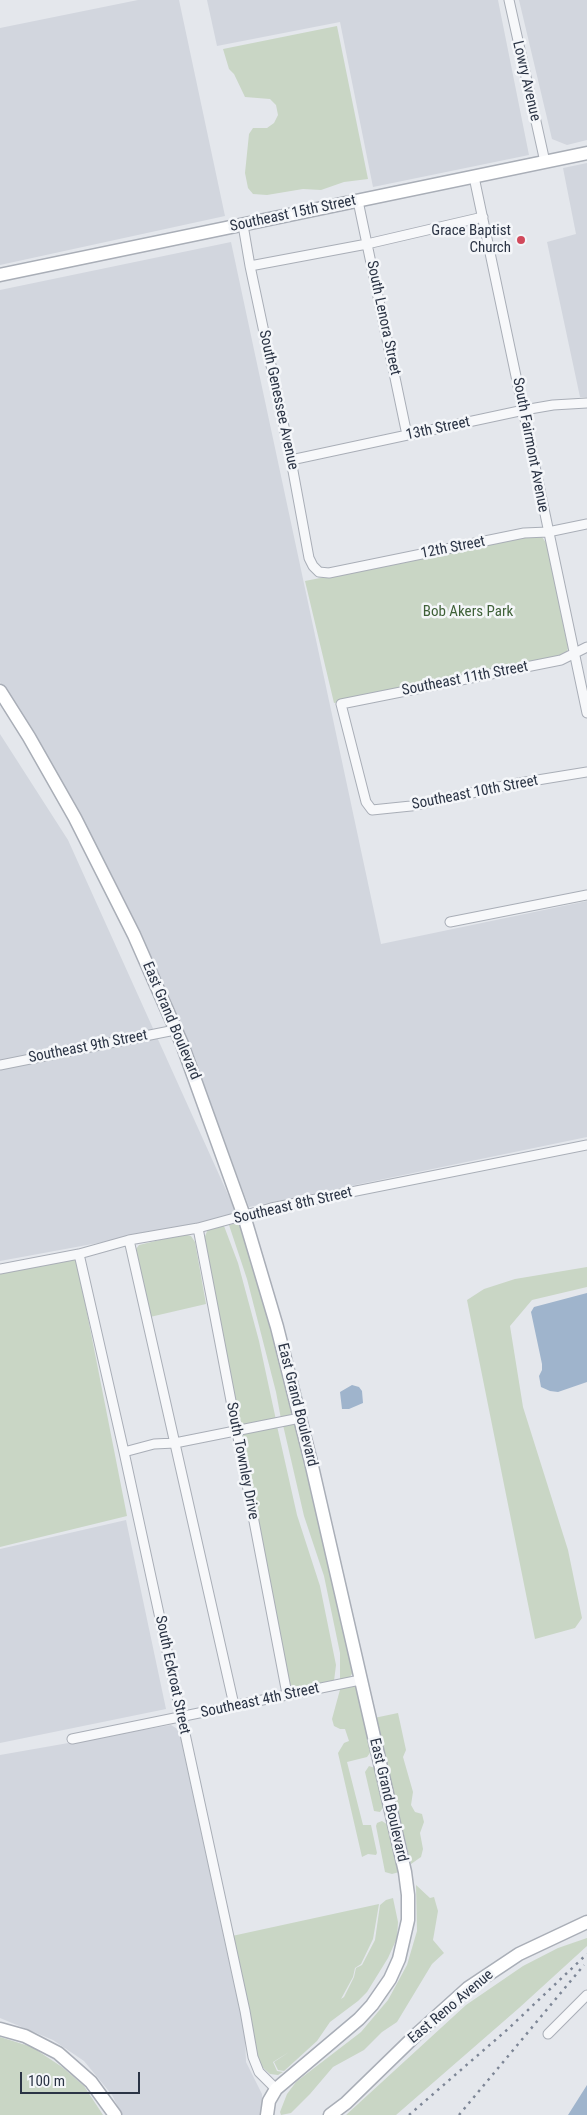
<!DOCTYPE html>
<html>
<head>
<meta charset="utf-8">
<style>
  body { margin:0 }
  #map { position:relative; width:587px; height:2115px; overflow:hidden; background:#e4e7ec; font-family:"Roboto Condensed",sans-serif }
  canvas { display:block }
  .scale { position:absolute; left:20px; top:2072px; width:120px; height:22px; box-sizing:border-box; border:2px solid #2b3445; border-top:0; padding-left:6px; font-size:15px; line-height:18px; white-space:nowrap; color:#2b3445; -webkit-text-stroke:4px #f4f6f9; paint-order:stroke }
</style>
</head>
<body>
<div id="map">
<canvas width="587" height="2115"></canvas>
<div class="scale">100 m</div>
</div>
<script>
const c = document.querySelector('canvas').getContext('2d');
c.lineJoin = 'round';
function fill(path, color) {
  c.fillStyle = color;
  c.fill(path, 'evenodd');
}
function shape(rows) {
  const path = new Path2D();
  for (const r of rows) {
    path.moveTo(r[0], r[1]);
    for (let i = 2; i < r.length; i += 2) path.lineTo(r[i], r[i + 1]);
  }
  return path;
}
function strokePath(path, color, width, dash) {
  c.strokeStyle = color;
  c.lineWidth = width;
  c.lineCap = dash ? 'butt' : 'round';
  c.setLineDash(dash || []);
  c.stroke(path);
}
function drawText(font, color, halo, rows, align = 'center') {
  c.font = font + ' "Roboto Condensed",sans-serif';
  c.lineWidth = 5;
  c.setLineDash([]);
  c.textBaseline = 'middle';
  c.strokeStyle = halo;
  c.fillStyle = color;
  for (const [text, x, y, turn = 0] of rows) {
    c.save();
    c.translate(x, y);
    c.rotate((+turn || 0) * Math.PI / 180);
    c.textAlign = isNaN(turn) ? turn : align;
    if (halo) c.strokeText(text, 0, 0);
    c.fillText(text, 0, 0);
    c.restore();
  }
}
const built = shape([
  [138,0,179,0,225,216,0,265,0,28],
  [207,0,498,0,529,155,373,187,340,22,217,46],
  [519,0,587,0,587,140,567,145,552,139],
  [587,163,587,397,580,397,547,242,576,234,563,168],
  [231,242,381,944,587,901,587,1137,249,1207,186,1039,32,732,0,682,0,290],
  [0,734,68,840,235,1210,232,1216,223,1220,0,1261],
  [126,1520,166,1709,0,1743,0,1549],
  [171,1725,179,1730,245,2035,246,2062,262,2094,262,2105,260,2115,122,2115,112,2095,84,2061,53,2040,0,2018,0,1755]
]);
const green = shape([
  [337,26,368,179,344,182,321,190,303,189,267,195,253,194,248,188,245,173,249,134,253,128,267,128,274,123,278,115,276,105,270,99,245,97,234,74,229,69,223,49],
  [532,536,542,537,547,544,568,648,566,655,559,658,334,703,305,581],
  [237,1223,242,1229,265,1298,292,1413,286,1418,281,1419,276,1392,247,1279,229,1225],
  [224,1226,238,1263,259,1341,276,1420,245,1425,239,1423,203,1241,208,1229],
  [184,1234,191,1236,195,1242,206,1304,150,1317,136,1249,139,1245],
  [76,1257,127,1516,0,1547,0,1273],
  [587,1267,587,1287,532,1300,510,1326,523,1407,568,1550,582,1618,575,1628,535,1639,467,1300,484,1289,515,1279],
  [293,1424,297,1427,353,1672,350,1677,340,1681,340,1653,324,1576,304,1516,283,1425],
  [277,1426,297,1515,320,1586,336,1665,334,1681,294,1690,288,1680,241,1438,245,1433],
  [355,1685,357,1689,372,1750,367,1757,347,1762,363,1825,371,1825,377,1853,376,1855,368,1854,362,1857,338,1753,344,1743,349,1741,345,1729,340,1729,334,1726,332,1719,341,1686],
  [398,1713,406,1750,403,1757,413,1792,411,1805,415,1812,422,1814,424,1822,420,1833,423,1849,421,1857,411,1864,374,1718],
  [369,1766,375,1768,384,1806,380,1812,374,1811,365,1772],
  [382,1821,388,1825,399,1872,392,1874,385,1872,376,1826,377,1823],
  [416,1885,430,1898,434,1897,438,1911,433,1940,444,1953,432,1964,397,2022,382,2032,364,2050,333,2067,310,2094,291,2113,281,2115,280,2112,287,2094,296,2082,361,2032,388,2000,407,1965,417,1931],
  [393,1898,398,1922,397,1938,388,1958,367,1992,358,2001,330,2022,317,2041,284,2071,278,2070,274,2062,289,2052,273,2062,277,2071,283,2072,278,2075,270,2074,261,2066,258,2059,232,1936,379,1904,373,1939,361,1964,355,1968,353,1977,341,1999,344,1997,354,1977,356,1968,362,1965,375,1940,380,1905,386,1900],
  [587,1938,587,1946,519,2008,396,2115,346,2115,466,2005,523,1966,558,1948],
  [0,2037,32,2047,62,2067,84,2086,103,2115,0,2115]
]);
const water = shape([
  [587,1293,587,1382,558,1392,550,1391,541,1387,539,1376,542,1370,542,1364,531,1312,534,1307],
  [352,1385,359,1387,362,1391,363,1403,349,1409,342,1409,340,1392],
  [587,2085,587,2115,568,2115]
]);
const street = shape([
  [509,0,545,162],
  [474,177,587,713],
  [358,201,407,435],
  [243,225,250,266,291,460,309,558,313,566,319,572,329,573,524,533,548,532,587,524],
  [250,266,367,244,483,217],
  [291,460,524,410,553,405,587,403],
  [587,647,561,660,341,704,366,802,372,810,411,806,513,784,587,772],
  [450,922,587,895],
  [0,1065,175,1030],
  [198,1228,287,1694],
  [129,1240,234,1705],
  [79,1254,124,1452,245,2011,253,2057,259,2072,276,2089],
  [0,1269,79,1254,129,1240,198,1228,271,1208,587,1145],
  [124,1452,154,1444,175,1443,300,1418],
  [72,1739,360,1680],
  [548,2034,587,1995]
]);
const secondary = shape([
  [0,275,587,153],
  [0,691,29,737,75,818,134,935,182,1044,244,1216,277,1327,311,1462,405,1872,408,1895,408,1920,399,1959,390,1979,372,2005,359,2019,276,2089,269,2101,267,2115],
  [0,2029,25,2036,58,2053,91,2082,115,2115],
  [330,2115,346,2103,418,2033,468,1988,519,1954,587,1922]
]);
const rail = shape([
  [409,2115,508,2029,587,1954],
  [459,2115,584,1965]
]);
const markers = [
  [521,240,5,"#d1495b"]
];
const streetNames = [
  ["Lowry Avenue",526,81,77],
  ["Southeast 15th Street",293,214,-12],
  ["South Lenora Street",383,318,78],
  ["South Genessee Avenue",278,400,78],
  ["13th Street",438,429,-12],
  ["South Fairmont Avenue",530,445,79],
  ["12th Street",453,548,-11],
  ["Southeast 11th Street",465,679,-11],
  ["Southeast 10th Street",475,793,-11],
  ["East Grand Boulevard",171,1021,67],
  ["Southeast 9th Street",88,1047,-11],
  ["Southeast 8th Street",293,1206,-13],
  ["East Grand Boulevard",297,1405,76],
  ["South Townley Drive",242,1461,79],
  ["South Eckroat Street",172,1675,78],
  ["Southeast 4th Street",260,1701,-12],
  ["East Grand Boulevard",388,1800,77],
  ["East Reno Avenue",451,2007,-40]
];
const poiNames = [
  ["Grace Baptist",511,231],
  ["Church",511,248]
];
const parkNames = [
  ["Bob Akers Park",468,612]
];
fill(built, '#d2d6de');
fill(green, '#c9d6c5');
fill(water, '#9fb4cc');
strokePath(street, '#a9aeb7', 11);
strokePath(secondary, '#a9aeb7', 15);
strokePath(street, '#f7f8fa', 9);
strokePath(secondary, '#fff', 12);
strokePath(rail, '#7d8696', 2.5, [2.5, 5]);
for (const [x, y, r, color] of markers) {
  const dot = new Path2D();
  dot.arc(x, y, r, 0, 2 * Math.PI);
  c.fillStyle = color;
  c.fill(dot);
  strokePath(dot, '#f4f6f9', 2);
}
drawText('15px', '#2b3445', '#f4f6f9', streetNames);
drawText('15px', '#2b3445', '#f4f6f9', poiNames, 'right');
drawText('15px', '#3f6138', '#f4f6f9', parkNames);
</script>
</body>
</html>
